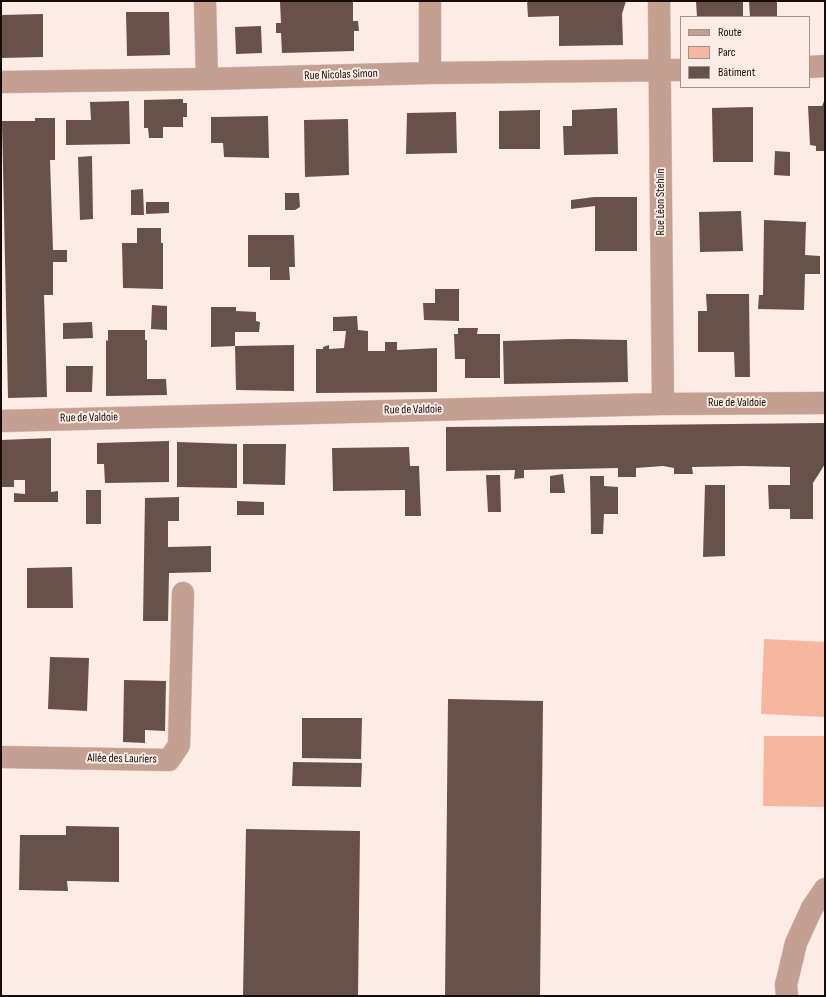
<!DOCTYPE html>
<html>
<head>
<meta charset="utf-8">
<style>
  body { margin:0 }
  #map { position:relative; width:826px; height:997px; overflow:hidden; background:#fdece6; font-family:"Sofia Sans Condensed",sans-serif }
  canvas { display:block }
  .frame { position:absolute; inset:0; border:2px solid #160d0a; pointer-events:none }
  .legend { position:absolute; left:680px; top:16px; width:130px; height:72px; box-sizing:border-box; background:#fdece6; border:1px solid #a1938e; margin:0; padding:5px 7px; list-style:none; font-size:12px; color:#160d0a }
  .legend li { display:flex; align-items:center; gap:8px; height:20px }
  .legend b { width:20px; border:1px solid #a1938e }
</style>
</head>
<body>
<div id="map">
<canvas width="826" height="997"></canvas>
<div class="frame"></div>
<ul class="legend">
<li><b style="height:5px;background:#c4a092"></b>Route</li>
<li><b style="height:11px;background:#f7b69e"></b>Parc</li>
<li><b style="height:11px;background:#675148"></b>Bâtiment</li>
</ul>
</div>
<script>
const c = document.querySelector('canvas').getContext('2d');
c.lineJoin = 'round';
function fill(path, color) {
  c.fillStyle = color;
  c.fill(path, 'evenodd');
}
function shape(rows) {
  const path = new Path2D();
  for (const r of rows) {
    path.moveTo(r[0], r[1]);
    for (let i = 2; i < r.length; i += 2) path.lineTo(r[i], r[i + 1]);
  }
  return path;
}
function strokePath(path, color, width, dash) {
  c.strokeStyle = color;
  c.lineWidth = width;
  c.lineCap = dash ? 'butt' : 'round';
  c.setLineDash(dash || []);
  c.stroke(path);
}
function drawText(font, color, halo, rows, align = 'center') {
  c.font = font + ' "Sofia Sans Condensed",sans-serif';
  c.lineWidth = 4;
  c.setLineDash([]);
  c.textBaseline = 'middle';
  c.strokeStyle = halo;
  c.fillStyle = color;
  for (const [text, x, y, turn = 0] of rows) {
    c.save();
    c.translate(x, y);
    c.rotate((+turn || 0) * Math.PI / 180);
    c.textAlign = isNaN(turn) ? turn : align;
    if (halo) c.strokeText(text, 0, 0);
    c.fillText(text, 0, 0);
    c.restore();
  }
}
const green = shape([
  [764,639,825,642,825,717,761,714],
  [764,736,825,736,825,807,763,806]
]);
const building = shape([
  [353,1,353,21,358,21,359,31,354,31,354,51,282,53,281,33,276,33,276,23,281,23,280,2],
  [527,1,626,1,622,14,623,45,559,46,559,16,528,17],
  [696,1,743,1,743,17,697,17],
  [749,1,777,1,777,17,750,17],
  [126,12,169,12,170,55,127,56],
  [43,14,43,57,1,58,1,15],
  [261,26,262,53,236,54,235,27],
  [183,99,183,103,187,103,187,117,183,117,183,127,163,127,163,138,149,138,148,128,144,128,144,100],
  [825,99,825,151,816,151,816,146,810,145,808,106,822,106],
  [129,101,130,144,66,145,66,120,91,120,90,102],
  [753,107,753,162,713,162,712,108],
  [617,108,618,154,564,155,563,126,572,126,572,110],
  [540,110,540,149,499,149,499,111],
  [456,112,457,153,406,154,407,113],
  [268,116,269,158,224,157,223,143,211,143,211,117],
  [35,118,55,118,55,160,50,160,53,250,67,250,67,262,53,262,53,295,44,295,47,397,8,398,2,121,35,121],
  [348,119,349,175,305,177,304,120],
  [775,151,790,152,790,176,774,175],
  [92,156,93,219,80,220,78,157],
  [143,189,144,215,131,215,131,190],
  [285,193,299,193,300,207,295,210,285,210],
  [594,197,637,197,637,251,595,251,595,206,571,209,571,200],
  [146,202,169,202,169,213,146,214],
  [741,211,743,251,700,252,699,212],
  [764,220,806,222,805,255,820,256,820,274,805,274,804,310,758,309,759,295,763,295],
  [137,228,161,228,161,243,163,243,163,289,123,288,122,243,137,243],
  [248,235,294,235,295,267,289,267,290,280,270,280,270,267,248,267],
  [435,289,459,289,459,321,424,320,423,303,435,303],
  [706,294,749,294,750,377,735,377,734,352,698,352,698,311,707,311],
  [152,305,167,306,167,330,151,329],
  [211,307,236,307,236,311,256,312,256,321,260,322,259,332,235,332,235,346,211,347],
  [357,316,358,330,368,331,368,351,385,351,385,342,397,342,397,350,437,348,437,392,316,393,316,349,323,349,323,347,329,345,329,349,344,348,346,331,333,331,333,317],
  [92,322,93,338,63,339,63,323],
  [458,328,478,328,477,334,500,334,500,378,465,378,465,359,455,359,454,334,458,334],
  [108,330,145,330,145,340,147,340,147,379,166,379,167,395,106,396,106,340,108,341],
  [570,339,627,340,628,382,504,384,503,341],
  [294,345,294,391,236,390,235,346],
  [66,366,93,366,92,392,66,392],
  [825,423,825,464,813,483,813,519,790,519,790,509,769,509,768,485,790,485,790,467,743,466,692,467,693,474,674,474,674,468,663,466,636,468,636,477,618,477,618,468,524,470,524,478,514,479,515,470,446,471,446,427],
  [51,438,51,492,58,491,58,502,14,502,14,493,25,494,25,480,14,480,14,487,1,487,1,440],
  [169,441,169,482,105,483,104,464,97,464,97,443],
  [177,442,237,444,237,488,177,487],
  [243,444,286,444,285,485,243,484],
  [409,447,410,466,419,466,421,516,405,516,405,490,333,491,332,448],
  [563,474,565,493,550,493,550,476],
  [486,475,500,475,501,512,488,512],
  [590,476,604,476,604,486,618,487,618,514,604,514,603,534,591,534],
  [705,485,725,485,725,556,703,557],
  [86,490,101,490,101,524,86,524],
  [179,497,179,521,168,521,168,547,211,546,211,572,169,573,168,621,143,621,145,498],
  [237,501,264,502,264,515,237,515],
  [72,567,73,608,27,608,27,568],
  [50,657,89,658,87,711,48,709],
  [124,680,166,681,165,731,145,730,145,743,123,742],
  [448,699,543,701,540,996,445,996],
  [302,718,362,718,361,759,302,758],
  [293,762,362,763,361,787,292,786],
  [66,826,119,827,119,882,67,881,68,891,19,890,20,835,66,835],
  [246,829,360,831,358,996,243,996]
]);
const minor = shape([
  [205,1,207,79],
  [430,1,430,73],
  [659,1,663,404],
  [809,67,825,66],
  [1,82,207,79,430,73,681,70],
  [1,421,663,404,825,403],
  [1,757,169,760,179,745,183,593],
  [787,996,786,985,796,943,812,908,825,889]
]);
const streetNames = [
  ["Rue Nicolas Simon",341,75,-2],
  ["Rue Léon Stehlin",661,202,-90],
  ["Rue de Valdoie",737,403],
  ["Rue de Valdoie",413,410,-1],
  ["Rue de Valdoie",89,418,-1],
  ["Allée des Lauriers",122,759,1]
];
fill(green, '#f7b69e');
fill(building, '#675148');
strokePath(minor, '#d8c8c3', 23);
strokePath(minor, '#c4a092', 22);
drawText('12px', '#160d0a', '#fdece6', streetNames);
</script>
</body>
</html>
